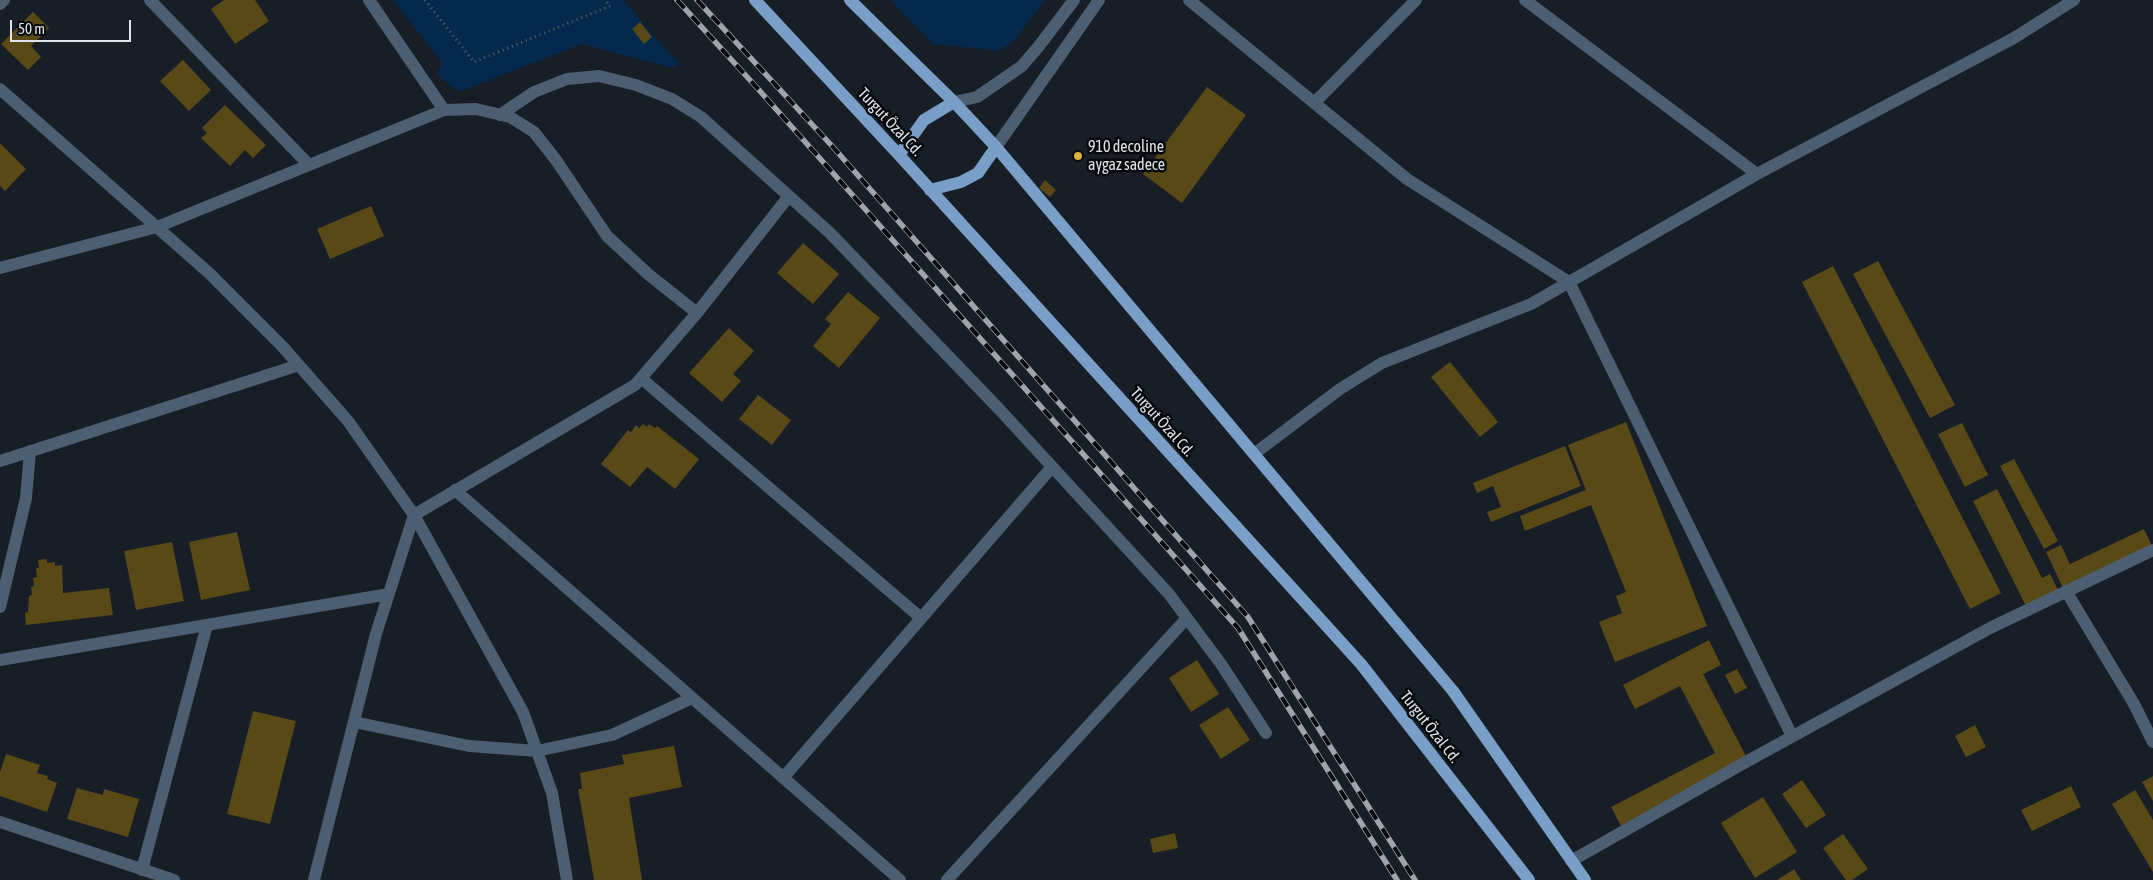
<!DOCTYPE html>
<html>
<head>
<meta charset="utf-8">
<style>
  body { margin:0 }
  #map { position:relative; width:2153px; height:880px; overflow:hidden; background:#171e26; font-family:"Asap Condensed",sans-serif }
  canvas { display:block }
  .scale { position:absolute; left:10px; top:20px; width:121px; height:22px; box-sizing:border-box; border:2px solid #dfe4ea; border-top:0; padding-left:6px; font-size:15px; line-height:18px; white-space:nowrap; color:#dfe4ea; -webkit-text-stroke:4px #06080b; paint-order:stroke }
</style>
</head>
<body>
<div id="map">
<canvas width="2153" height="880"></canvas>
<div class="scale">50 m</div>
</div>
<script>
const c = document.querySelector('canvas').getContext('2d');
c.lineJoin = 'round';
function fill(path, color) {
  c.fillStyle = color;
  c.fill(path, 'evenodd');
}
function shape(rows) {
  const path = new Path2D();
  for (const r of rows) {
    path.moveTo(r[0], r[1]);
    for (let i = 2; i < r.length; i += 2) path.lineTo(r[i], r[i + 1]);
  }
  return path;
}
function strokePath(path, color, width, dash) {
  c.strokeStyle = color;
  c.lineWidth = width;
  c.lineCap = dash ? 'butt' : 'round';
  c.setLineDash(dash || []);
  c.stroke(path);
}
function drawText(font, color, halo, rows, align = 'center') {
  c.font = font + ' "Asap Condensed",sans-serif';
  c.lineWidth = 5;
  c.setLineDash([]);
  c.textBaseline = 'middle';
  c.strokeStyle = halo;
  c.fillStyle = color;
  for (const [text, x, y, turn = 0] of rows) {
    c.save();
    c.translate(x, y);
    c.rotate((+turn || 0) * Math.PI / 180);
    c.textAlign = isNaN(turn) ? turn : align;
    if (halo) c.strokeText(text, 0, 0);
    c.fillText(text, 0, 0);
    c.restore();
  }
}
const green = shape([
  [393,0,623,0,679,64,672,68,582,44,459,92,437,75,442,63],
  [890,0,1045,0,1015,40,1000,51,933,44]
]);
const building = shape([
  [224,0,255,0,269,21,235,44,211,9],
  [33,12,49,28,31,46,41,57,28,70,1,44],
  [640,22,652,37,644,44,632,29],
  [183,60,211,90,189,111,160,81],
  [1207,87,1246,115,1182,203,1143,174],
  [225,105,266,145,253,158,245,150,230,166,201,138,207,133,202,128],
  [0,143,26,169,5,191,0,186],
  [1045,180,1056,190,1050,197,1039,188],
  [371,206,384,236,330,259,317,229],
  [803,243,839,274,813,304,777,273],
  [1878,261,1955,405,1930,418,1853,274],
  [1833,266,2001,593,1970,609,1802,282],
  [848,292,880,318,839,368,813,346,831,324,825,319],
  [729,328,754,351,733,374,741,381,722,402,689,373],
  [1450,362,1498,422,1480,437,1431,377],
  [758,395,791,420,772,445,739,419],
  [1626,422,1707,626,1615,662,1599,622,1622,613,1616,596,1626,592,1591,505,1525,531,1520,516,1586,490,1568,445],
  [1962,423,1988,475,1965,487,1938,434],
  [643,424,647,427,649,424,655,428,657,426,699,459,675,489,647,467,630,487,601,464,628,430,631,432,636,425,639,428],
  [1565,446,1581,486,1491,522,1487,512,1501,507,1493,486,1477,493,1473,483],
  [2014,459,2058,541,2044,549,2000,466],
  [1997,489,2042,578,2050,574,2058,590,2026,606,1973,501],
  [2144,529,2153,548,2064,590,2046,552,2061,545,2070,564],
  [237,532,250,590,201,600,189,542],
  [172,542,184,601,136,610,124,551],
  [47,559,47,563,55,562,55,566,62,565,63,593,109,588,113,615,26,625,25,613,28,612,29,596,32,595,31,587,34,586,33,578,37,577,36,568,39,568,38,560],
  [1709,640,1721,665,1703,674,1748,760,1621,826,1611,807,1715,753,1680,686,1635,709,1623,685],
  [1197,660,1219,694,1191,712,1169,678],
  [1737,669,1747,688,1735,694,1725,675],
  [1228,707,1250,740,1221,759,1199,725],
  [253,711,296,721,270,824,227,814],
  [1975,725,1986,747,1966,757,1955,736],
  [674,746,682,787,629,798,642,880,594,880,578,789,582,789,580,773,624,764,622,755],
  [6,754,40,765,37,773,48,776,47,779,57,783,47,812,0,796,0,772],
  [2153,776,2153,801,2142,782],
  [1802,780,1826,815,1806,828,1782,794],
  [2071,786,2081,807,2032,831,2021,810],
  [77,788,103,795,104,789,139,799,128,837,67,819],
  [2135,790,2153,820,2153,872,2112,804],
  [1763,797,1797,852,1755,878,1721,823],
  [1175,833,1178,848,1153,853,1150,839],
  [1843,834,1868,869,1852,880,1846,880,1823,848],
  [1794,869,1801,880,1777,880]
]);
const path = shape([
  [425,0,474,62,610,6,605,0]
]);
const minor = shape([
  [150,0,309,165],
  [369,0,444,110,476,109,510,117,534,132,556,160,607,236,648,274,697,313],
  [1189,0,1407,179,1569,282,1792,736],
  [1525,0,1757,174],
  [0,4,4,0],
  [0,89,209,273,282,346,348,421,414,515,523,712,552,793,567,880],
  [954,102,977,97,1022,66,1039,46,1074,0],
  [1315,102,1416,0],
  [500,115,534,92,567,79,599,76,636,85,672,99,701,117,830,233,1000,410,1169,594,1221,664,1266,733],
  [996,147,1099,0],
  [0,268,157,227,444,110],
  [641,378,921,618],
  [1254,454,1340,389,1382,363,1531,304,1757,174,2014,38,2074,0],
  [0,461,299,365],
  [455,490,900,880],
  [2066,591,2134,704,2153,742],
  [0,607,26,498,30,451],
  [0,660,389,594],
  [354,722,469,746,537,751,612,735,692,698],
  [783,778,1052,467],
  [0,822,174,880],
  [1571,861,1744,763,1990,628,2153,550],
  [142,870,207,625],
  [314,880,376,634,414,515,635,385,697,313,789,196],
  [947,880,1187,618]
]);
const major = shape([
  [755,0,899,155,1361,664,1529,880],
  [850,0,954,102,996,147,1453,691,1585,880],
  [899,155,924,120,954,102],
  [930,190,961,182,978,173,996,147]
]);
const rail = shape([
  [677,0,759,90,1238,628,1397,880],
  [697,0,832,146,1248,617,1415,880]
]);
const markers = [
  [1078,156,5,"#d9b334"]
];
const streetNames = [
  ["Turgut Özal Cd.",890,122,47],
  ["Turgut Özal Cd.",1162,422,48],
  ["Turgut Özal Cd.",1430,727,52]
];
const poiNames = [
  ["910 decoline",1088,147],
  ["aygaz sadece",1088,165]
];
fill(green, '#04294c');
fill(building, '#584917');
strokePath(path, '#5b6168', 3, [1, 4]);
strokePath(minor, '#4c5e72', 12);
strokePath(major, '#799ec8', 12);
strokePath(rail, '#9ea4ab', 5.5);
strokePath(rail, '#06080b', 4, [11]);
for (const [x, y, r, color] of markers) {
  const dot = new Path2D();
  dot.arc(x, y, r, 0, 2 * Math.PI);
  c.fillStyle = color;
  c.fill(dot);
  strokePath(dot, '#06080b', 2);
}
drawText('16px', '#dfe4ea', '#06080b', streetNames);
drawText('16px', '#dfe4ea', '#06080b', poiNames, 'left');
</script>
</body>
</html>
